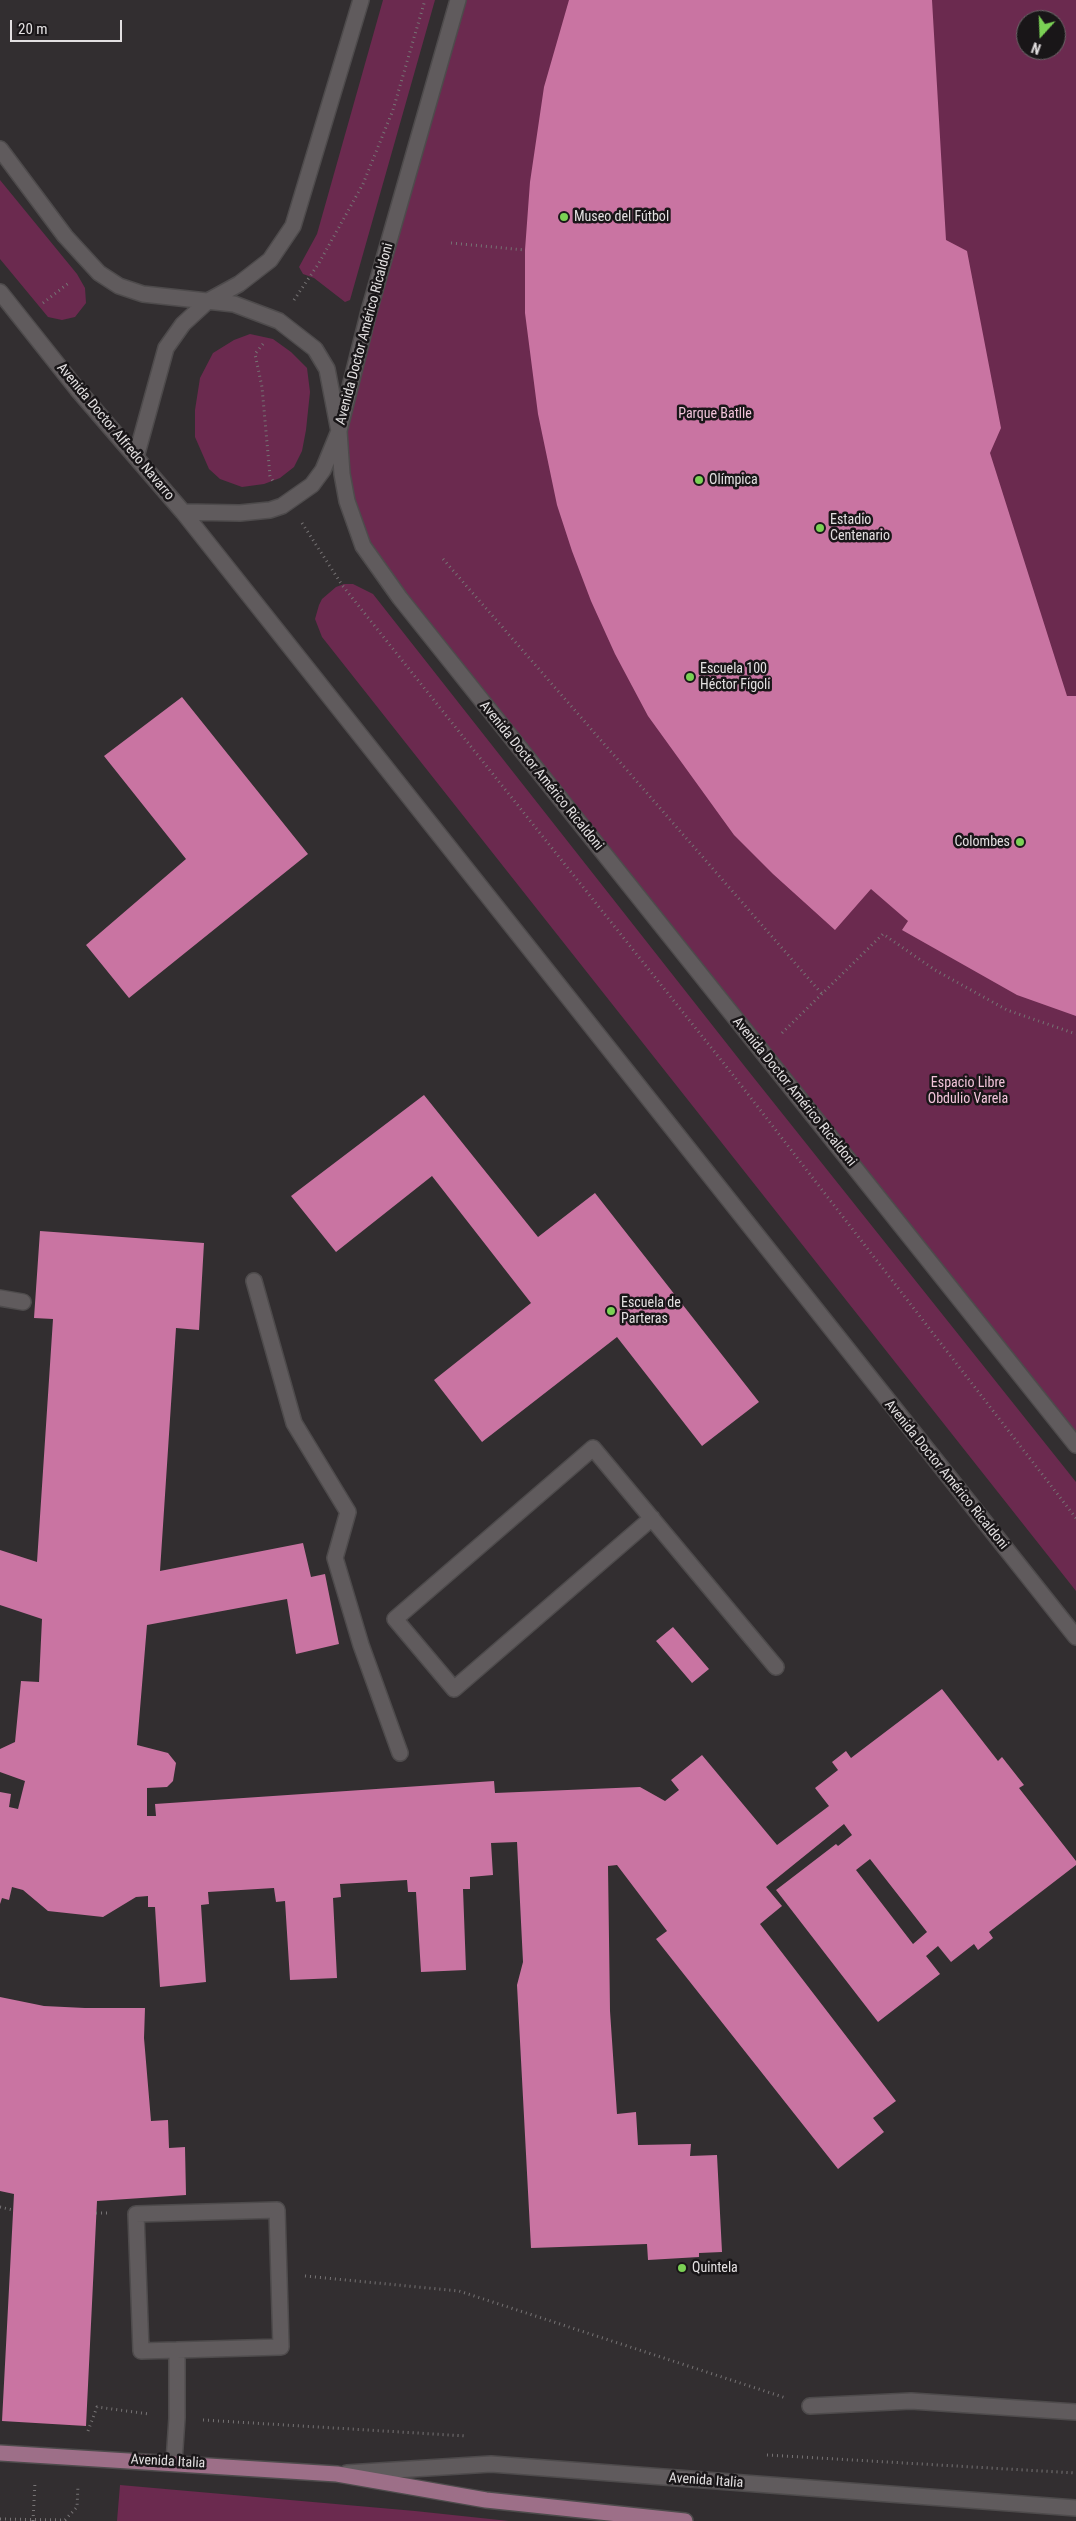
<!DOCTYPE html>
<html>
<head>
<meta charset="utf-8">
<style>
  body { margin:0 }
  #map { position:relative; width:1076px; height:2521px; overflow:hidden; background:#322e30; font-family:"Roboto Condensed",sans-serif }
  canvas { display:block }
  .north { position:absolute; left:1016px; top:10px; width:50px; height:50px; box-sizing:border-box; background:#191618; border:1px solid #6a6768; border-radius:50%; rotate:200deg; font-size:14px; font-weight:700; line-height:20px; text-align:center; color:#e3e0e1 }
  .north::after { content:''; display:block; margin:auto; width:18px; height:22px; background:#7bd155; clip-path:polygon(50% 0,100% 100%,50% 72%,0 100%) }
  .scale { position:absolute; left:10px; top:20px; width:112px; height:22px; box-sizing:border-box; border:2px solid #e3e0e1; border-top:0; padding-left:6px; font-size:15px; line-height:18px; white-space:nowrap; color:#e3e0e1; -webkit-text-stroke:4px #191618; paint-order:stroke }
</style>
</head>
<body>
<div id="map">
<canvas width="1076" height="2521"></canvas>
<div class="north">N</div>
<div class="scale">20 m</div>
</div>
<script>
const c = document.querySelector('canvas').getContext('2d');
c.lineJoin = 'round';
function fill(path, color) {
  c.fillStyle = color;
  c.fill(path, 'evenodd');
}
function shape(rows) {
  const path = new Path2D();
  for (const r of rows) {
    path.moveTo(r[0], r[1]);
    for (let i = 2; i < r.length; i += 2) path.lineTo(r[i], r[i + 1]);
  }
  return path;
}
function strokePath(path, color, width, dash) {
  c.strokeStyle = color;
  c.lineWidth = width;
  c.lineCap = dash ? 'butt' : 'round';
  c.setLineDash(dash || []);
  c.stroke(path);
}
function drawText(font, color, halo, rows, align = 'center') {
  c.font = font + ' "Roboto Condensed",sans-serif';
  c.lineWidth = 5;
  c.setLineDash([]);
  c.textBaseline = 'middle';
  c.strokeStyle = halo;
  c.fillStyle = color;
  for (const [text, x, y, turn = 0] of rows) {
    c.save();
    c.translate(x, y);
    c.rotate((+turn || 0) * Math.PI / 180);
    c.textAlign = isNaN(turn) ? turn : align;
    if (halo) c.strokeText(text, 0, 0);
    c.fillText(text, 0, 0);
    c.restore();
  }
}
const green = shape([
  [383,0,435,0,350,300,345,302,314,278,303,274,299,267,317,234],
  [458,0,1076,0,1076,1445,363,546,339,431],
  [1026,20,1056,20,1056,50,1026,50],
  [0,180,77,274,85,288,86,303,75,317,62,320,48,317,0,259],
  [250,334,273,339,291,352,307,368,310,392,306,430,302,451,294,467,280,478,264,484,242,487,220,479,209,469,195,437,195,410,200,378,213,353,234,340],
  [344,584,353,584,373,594,746,1068,1076,1482,1076,1591,322,637,315,619,319,605,322,599,336,587],
  [120,2485,415,2511,509,2521,117,2521]
]);
const building = shape([
  [569,0,932,0,946,240,967,251,1001,428,990,453,1067,696,1076,696,1076,1016,1017,995,902,930,908,921,871,889,835,930,773,874,734,835,648,716,615,654,591,601,572,551,557,505,538,414,525,313,525,250,530,182,544,87],
  [182,697,308,854,129,998,86,945,186,859,104,756],
  [424,1095,538,1237,595,1193,759,1402,702,1446,617,1337,482,1442,434,1380,531,1303,432,1176,336,1252,291,1196],
  [40,1231,204,1243,199,1330,176,1328,160,1571,303,1543,311,1577,325,1574,339,1644,296,1654,287,1599,147,1625,137,1745,168,1753,176,1763,173,1781,167,1787,147,1788,147,1816,156,1816,155,1804,494,1781,495,1793,640,1787,665,1801,679,1790,671,1780,702,1755,777,1845,829,1806,815,1788,838,1770,832,1762,846,1751,851,1758,942,1689,998,1761,1002,1757,1024,1785,1019,1788,1076,1861,1076,1865,989,1932,993,1938,978,1950,974,1944,951,1962,938,1946,926,1956,940,1974,878,2022,776,1890,836,1844,838,1846,852,1835,844,1824,766,1887,782,1906,760,1924,896,2101,873,2118,884,2132,838,2169,656,1939,667,1931,617,1865,608,1866,610,2011,617,2114,636,2112,638,2145,691,2144,690,2156,717,2155,722,2252,699,2253,699,2257,648,2260,647,2244,531,2248,517,1985,523,1962,517,1842,491,1843,493,1875,470,1877,470,1889,463,1889,466,1970,421,1972,416,1892,408,1892,407,1880,340,1884,341,1897,333,1898,337,1978,290,1980,285,1901,276,1902,274,1888,208,1892,209,1904,201,1905,206,1982,160,1987,155,1907,148,1907,148,1896,136,1897,103,1917,48,1911,23,1890,12,1887,9,1900,2,1898,0,1904,0,1792,11,1794,9,1807,18,1809,25,1781,0,1772,0,1749,15,1742,21,1681,39,1682,42,1619,0,1605,0,1550,37,1562,53,1319,34,1318],
  [870,1859,927,1932,913,1944,856,1870],
  [673,1627,709,1669,692,1683,656,1641],
  [0,1997,44,2006,85,2008,145,2008,144,2038,151,2121,168,2120,169,2148,185,2147,186,2195,97,2201,86,2426,2,2421,14,2194,0,2191]
]);
const path = shape([
  [451,243,525,250],
  [294,300,319,263,363,184,393,110,425,0],
  [43,303,70,282],
  [263,344,255,354,262,387,270,476,273,481],
  [302,523,342,585,737,1080,1076,1518],
  [443,559,822,994],
  [782,1033,883,934,935,970,1007,1010,1076,1034],
  [0,2207,13,2210],
  [96,2213,111,2213],
  [305,2276,459,2291,786,2398],
  [203,2420,466,2436],
  [88,2431,97,2407,149,2414],
  [767,2455,1076,2473],
  [0,2519,65,2520,77,2507,78,2486],
  [33,2521,35,2482]
]);
const lane = shape([
  [254,1281,294,1423,348,1512,335,1558,361,1645,400,1753],
  [0,1298,23,1302],
  [652,1518,454,1689,395,1619,593,1448,776,1667],
  [810,2406,911,2401,1076,2412],
  [174,2462,177,2418,177,2350,281,2347,277,2210,136,2214,141,2351,177,2350]
]);
const secondary = shape([
  [458,0,369,311,339,431,342,474,347,501,363,546,400,598,1076,1445],
  [0,149,65,236,99,273,119,286,143,294,234,304,279,321,315,349,327,369,339,431,323,470,312,485,282,506,270,510,240,513,183,512],
  [0,292,77,389,183,512,1076,1637],
  [136,457,166,348,183,324,208,301,239,284,270,260,293,226,361,0],
  [347,2473,491,2464,1076,2508]
]);
const primary = shape([
  [0,2453,337,2474,486,2500,685,2521]
]);
const markers = [
  [564,217,5,"#7bd155"],
  [699,480,5,"#7bd155"],
  [820,528,5,"#7bd155"],
  [690,677,5,"#7bd155"],
  [1020,842,5,"#7bd155"],
  [611,1311,5,"#7bd155"],
  [682,2268,5,"#7bd155"]
];
const poiNames = [
  ["Museo del Fútbol",574,217],
  ["Olímpica",709,480],
  ["Estadio",830,520],
  ["Centenario",830,536],
  ["Escuela 100",700,669],
  ["Héctor Figoli",700,685],
  ["Colombes",1010,842,"right"],
  ["Escuela de",621,1303],
  ["Parteras",621,1319],
  ["Quintela",692,2268]
];
const streetNames = [
  ["Avenida Doctor Américo Ricaldoni",365,334,-75],
  ["Avenida Doctor Alfredo Navarro",115,432,50],
  ["Avenida Doctor Américo Ricaldoni",541,776,51],
  ["Avenida Doctor Américo Ricaldoni",794,1092,51],
  ["Avenida Doctor Américo Ricaldoni",946,1475,51],
  ["Avenida Italia",168,2462,3],
  ["Avenida Italia",706,2481,4]
];
const parkNames = [
  ["Parque Batlle",715,414],
  ["Espacio Libre",968,1083],
  ["Obdulio Varela",968,1099]
];
fill(green, '#6b2a4f');
fill(building, '#c974a2');
strokePath(lane, '#4e4b4c', 18);
strokePath(secondary, '#4e4b4c', 18);
strokePath(primary, '#4e4b4c', 18);
strokePath(path, '#767374', 3, [1, 4]);
strokePath(lane, '#605b5d', 15);
strokePath(secondary, '#605b5d', 15);
strokePath(primary, '#9d6f88', 15);
for (const [x, y, r, color] of markers) {
  const dot = new Path2D();
  dot.arc(x, y, r, 0, 2 * Math.PI);
  c.fillStyle = color;
  c.fill(dot);
  strokePath(dot, '#191618', 2);
}
drawText('14px', '#e3e0e1', '#191618', poiNames, 'left');
drawText('14px', '#e3e0e1', '#191618', streetNames);
drawText('14px', '#f2c4da', '#191618', parkNames);
</script>
</body>
</html>
